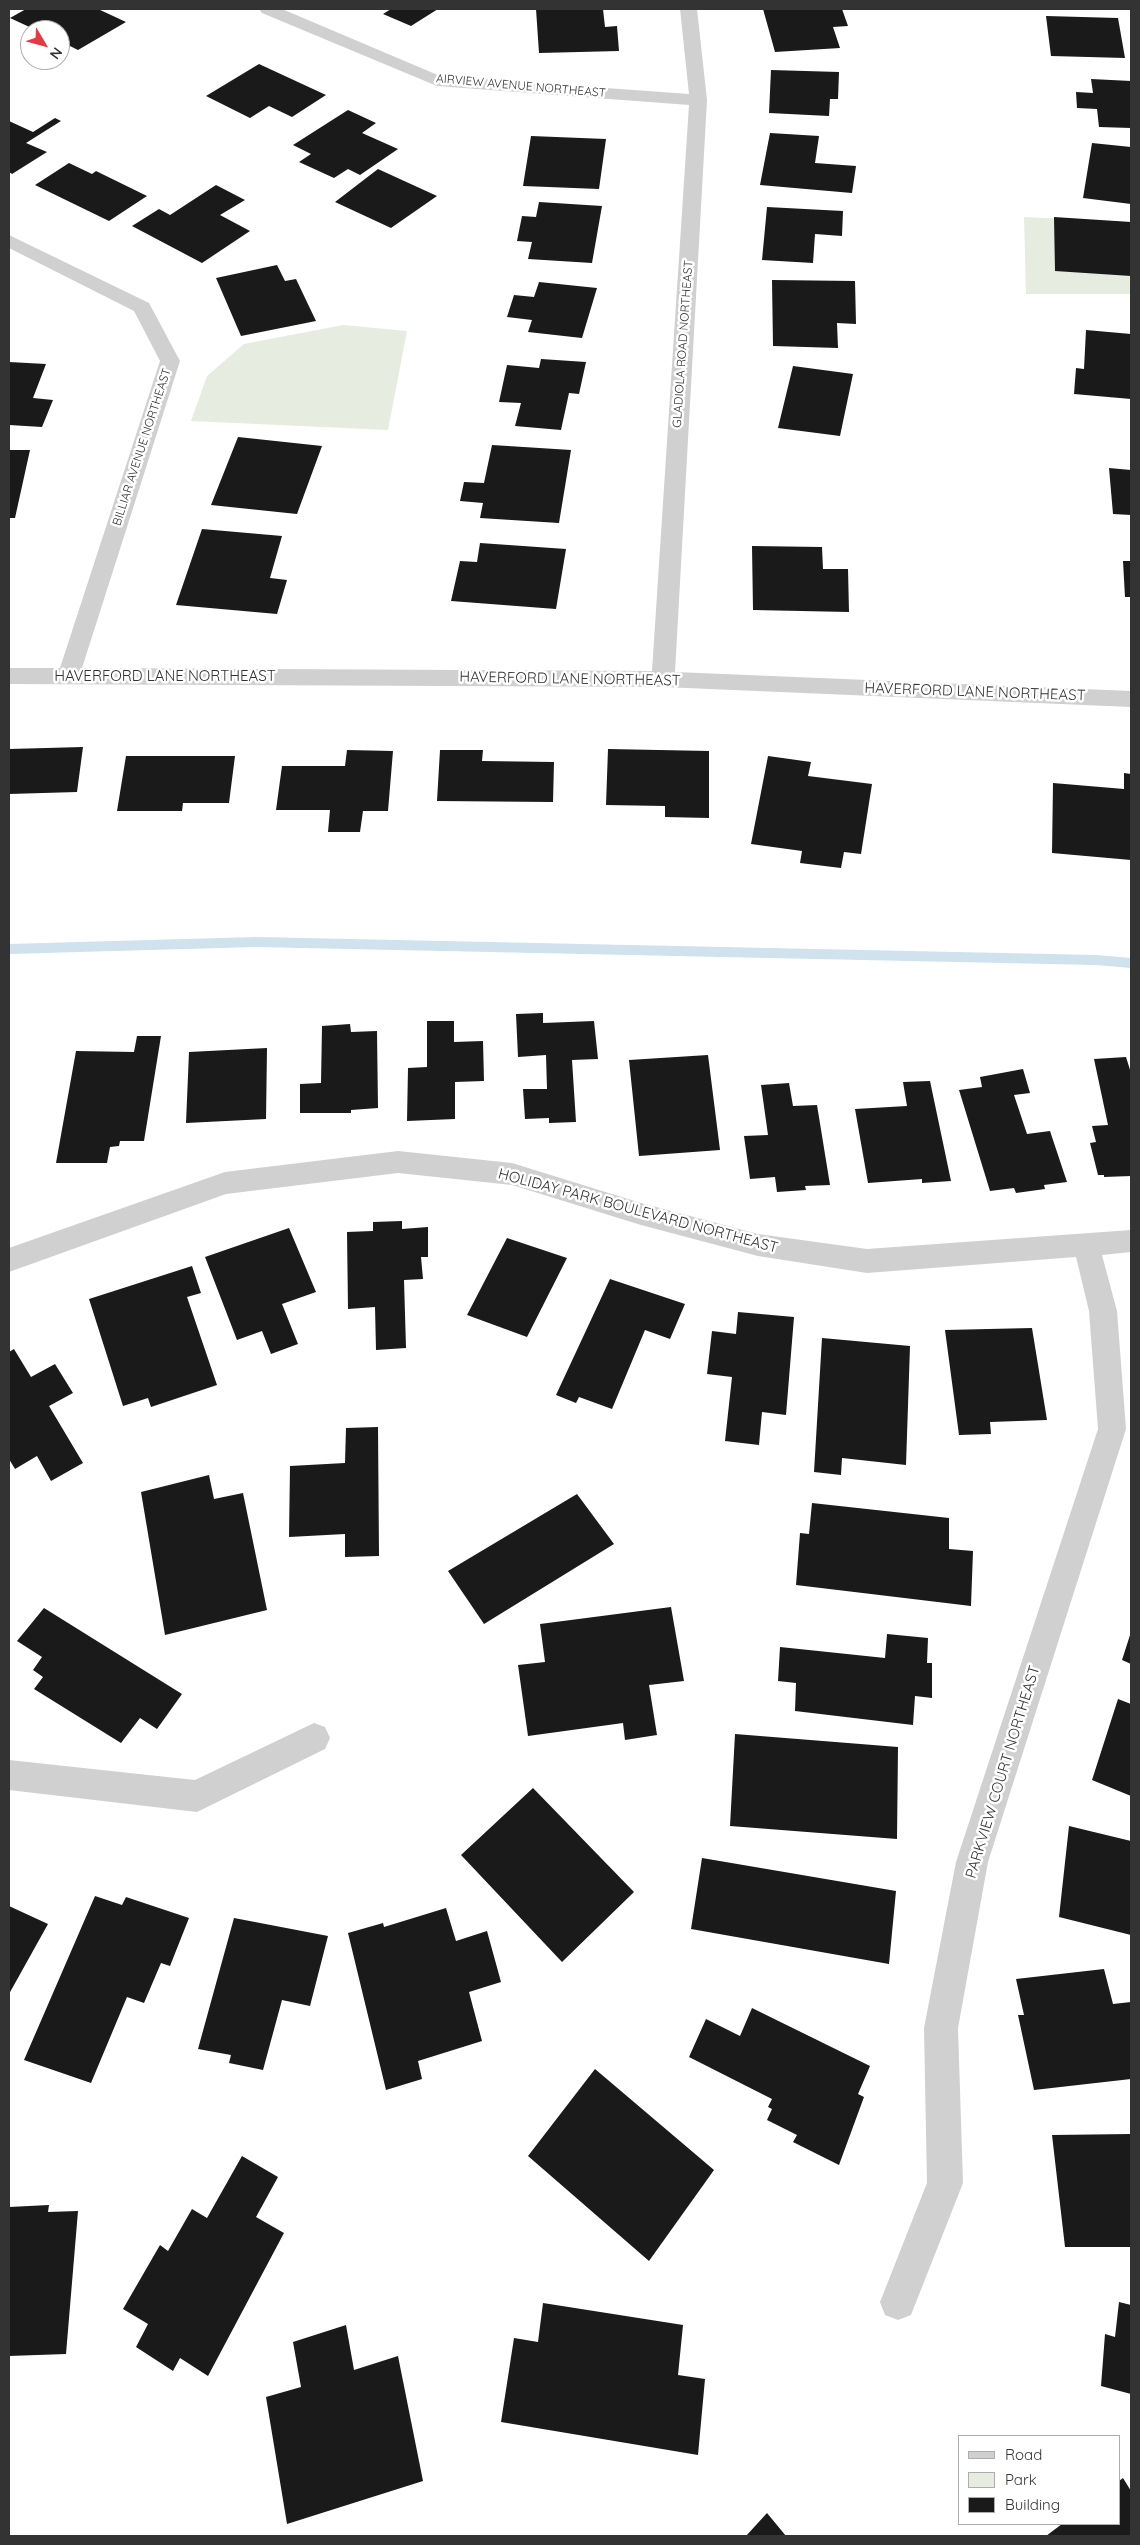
<!DOCTYPE html>
<html>
<head>
<meta charset="utf-8">
<style>
  body { margin:0 }
  #map { position:relative; width:1140px; height:2545px; overflow:hidden; background:#fff; font-family:Quicksand,sans-serif }
  canvas { display:block }
  .frame { position:absolute; inset:0; border:10px solid #333; pointer-events:none }
  .legend { position:absolute; left:958px; top:2435px; width:162px; height:90px; box-sizing:border-box; background:#fff; border:1px solid #adadad; margin:0; padding:6px 9px; list-style:none; font-size:15px; color:#333 }
  .legend li { display:flex; align-items:center; gap:10px; height:25px }
  .legend b { width:25px; border:1px solid #adadad }
  .north { position:absolute; left:20px; top:20px; width:50px; height:50px; box-sizing:border-box; background:#fff; border:1px solid #adadad; border-radius:50%; rotate:127deg; font-size:14px; font-weight:700; line-height:20px; text-align:center; color:#333 }
  .north::after { content:''; display:block; margin:auto; width:18px; height:22px; background:#e63946; clip-path:polygon(50% 0,100% 100%,50% 72%,0 100%) }
</style>
</head>
<body>
<div id="map">
<canvas width="1140" height="2545"></canvas>
<div class="frame"></div>
<ul class="legend">
<li><b style="height:6px;background:#d0d0d0"></b>Road</li>
<li><b style="height:14px;background:#e6ecdf"></b>Park</li>
<li><b style="height:14px;background:#1a1a1a"></b>Building</li>
</ul>
<div class="north">N</div>
</div>
<script>
const c = document.querySelector('canvas').getContext('2d');
c.lineJoin = 'round';
function fill(path, color) {
  c.fillStyle = color;
  c.fill(path, 'evenodd');
}
function shape(rows) {
  const path = new Path2D();
  for (const r of rows) {
    path.moveTo(r[0], r[1]);
    for (let i = 2; i < r.length; i += 2) path.lineTo(r[i], r[i + 1]);
  }
  return path;
}
function drawText(font, color, halo, rows, align = 'center') {
  c.font = font + ' Quicksand,sans-serif';
  c.lineWidth = 5;
  c.setLineDash([]);
  c.textBaseline = 'middle';
  c.strokeStyle = halo;
  c.fillStyle = color;
  for (const [text, x, y, turn = 0] of rows) {
    c.save();
    c.translate(x, y);
    c.rotate((+turn || 0) * Math.PI / 180);
    c.textAlign = isNaN(turn) ? turn : align;
    if (halo) c.strokeText(text, 0, 0);
    c.fillText(text, 0, 0);
    c.restore();
  }
}
const green = shape([
  [1024,217,1131,222,1131,294,1026,294],
  [343,325,407,331,388,430,191,421,207,376,244,344]
]);
const stream = shape([
  [256,937,1096,955,1131,958,1131,968,1096,965,256,947,9,954,9,944,256,937]
]);
const building = shape([
  [26,9,98,9,126,22,78,50,60,41,60,30,36,30,10,18],
  [391,9,438,9,411,26,383,14],
  [536,9,603,9,605,27,617,26,619,51,539,53],
  [763,9,842,9,848,26,833,27,840,48,775,52],
  [1046,16,1118,18,1125,58,1051,56],
  [259,64,326,95,292,117,269,106,250,118,206,96],
  [771,70,839,72,838,99,830,99,829,116,769,113],
  [1091,79,1131,81,1131,128,1099,127,1097,109,1077,108,1076,92,1093,93],
  [348,110,376,123,362,133,398,149,360,175,348,169,334,178,299,162,311,154,293,145],
  [55,118,61,121,26,143,47,152,12,174,9,172,9,121,33,132],
  [770,133,819,136,815,163,856,166,852,193,760,185],
  [531,136,606,139,599,189,523,186],
  [1092,143,1131,147,1131,204,1083,198],
  [69,163,92,174,96,171,147,196,109,221,35,185],
  [378,169,437,196,391,228,335,202],
  [216,185,245,200,220,215,250,231,202,263,132,226,159,209,170,215],
  [539,202,602,206,592,263,528,259,532,242,517,241,522,216,536,217],
  [767,207,843,211,842,236,815,234,813,263,762,260],
  [1054,217,1131,222,1131,276,1055,271],
  [277,265,285,281,296,279,316,321,241,336,216,278],
  [772,280,855,281,856,324,837,323,838,348,773,346],
  [539,282,597,288,582,338,528,332,532,320,507,317,514,295,534,297],
  [1086,330,1131,334,1131,399,1074,394,1076,368,1084,369],
  [541,359,586,362,579,394,569,393,561,430,515,426,521,403,499,402,507,365,539,368],
  [9,362,46,364,33,398,53,400,42,427,9,425],
  [793,366,853,374,840,436,778,428],
  [238,437,322,446,297,514,211,505],
  [492,445,571,450,559,523,480,518,483,503,460,501,464,482,484,483],
  [9,450,30,450,15,518,9,518],
  [1109,468,1131,470,1131,515,1113,514],
  [202,529,282,536,270,578,287,580,277,614,176,605],
  [480,543,566,549,556,609,451,601,460,561,477,562],
  [752,546,822,547,823,569,848,569,849,612,753,610],
  [1123,561,1131,561,1131,597,1125,597],
  [83,747,77,792,9,794,9,749],
  [608,749,709,751,709,818,665,817,665,806,606,805],
  [347,750,393,751,388,811,363,811,360,832,328,832,330,810,276,810,282,766,345,766],
  [440,750,483,750,482,761,554,762,553,802,437,801],
  [126,756,235,756,229,803,183,803,182,811,117,811],
  [768,756,811,762,808,776,872,784,861,854,844,852,841,868,800,863,802,851,751,844],
  [1124,773,1131,774,1131,860,1052,853,1053,783,1124,789],
  [543,1013,543,1023,594,1021,598,1059,572,1060,576,1122,549,1123,549,1118,525,1119,523,1089,547,1089,546,1055,518,1057,516,1014],
  [427,1021,454,1021,454,1042,483,1041,484,1081,455,1082,455,1119,407,1121,408,1068,427,1067],
  [350,1024,351,1032,377,1031,378,1108,351,1110,351,1113,300,1113,300,1084,321,1083,322,1026],
  [137,1036,161,1036,144,1141,120,1141,119,1146,110,1147,107,1163,56,1163,76,1051,134,1052],
  [267,1048,266,1119,186,1123,189,1052],
  [708,1055,720,1150,639,1156,629,1060],
  [1126,1057,1131,1073,1131,1176,1104,1177,1104,1175,1098,1175,1090,1143,1096,1142,1092,1126,1108,1125,1094,1059],
  [1023,1069,1030,1093,1014,1095,1027,1134,1050,1131,1067,1182,1044,1185,1045,1189,1016,1193,1014,1188,990,1191,959,1090,982,1087,980,1077],
  [930,1081,951,1181,922,1183,922,1179,868,1183,855,1109,907,1106,903,1082],
  [789,1083,793,1106,817,1105,830,1185,805,1186,806,1190,777,1192,775,1177,750,1179,744,1136,768,1135,761,1085],
  [402,1221,402,1229,428,1227,428,1257,421,1257,423,1279,404,1280,406,1348,376,1350,375,1307,348,1309,347,1232,373,1231,373,1222],
  [289,1228,316,1292,282,1304,298,1344,271,1354,262,1331,237,1340,205,1257],
  [507,1238,567,1258,527,1337,467,1315],
  [192,1266,201,1293,187,1297,217,1385,151,1407,148,1398,123,1406,89,1299],
  [610,1279,685,1304,670,1339,645,1330,612,1409,579,1397,576,1403,556,1395],
  [738,1312,794,1317,786,1415,762,1412,759,1445,725,1441,732,1377,707,1374,712,1331,736,1334],
  [1032,1328,1047,1420,990,1422,991,1434,959,1435,945,1330],
  [822,1338,910,1346,906,1465,842,1458,841,1475,814,1472],
  [14,1349,31,1377,55,1364,73,1393,49,1406,83,1463,51,1481,37,1456,15,1469,9,1459,9,1352],
  [378,1427,379,1556,345,1557,345,1534,289,1537,290,1466,345,1463,346,1428],
  [209,1475,214,1499,243,1493,267,1610,165,1635,141,1492],
  [577,1494,614,1544,484,1624,448,1571],
  [812,1503,949,1518,949,1549,973,1551,971,1606,796,1585,800,1533,809,1534],
  [671,1607,684,1681,649,1685,657,1735,625,1740,623,1723,528,1736,518,1665,545,1662,540,1624],
  [44,1608,182,1694,157,1729,140,1718,121,1743,34,1689,43,1677,33,1670,42,1657,17,1641],
  [1131,1632,1131,1664,1122,1660],
  [887,1634,928,1638,927,1663,932,1663,932,1698,915,1696,913,1725,795,1711,796,1683,778,1681,780,1647,885,1658],
  [1118,1699,1131,1704,1131,1796,1092,1780],
  [735,1734,898,1747,897,1839,730,1826],
  [533,1788,634,1892,562,1962,461,1855],
  [1069,1826,1131,1841,1131,1935,1059,1917],
  [702,1858,896,1891,889,1964,691,1929],
  [95,1896,122,1905,126,1897,189,1918,170,1966,161,1963,144,2003,127,1997,91,2083,24,2060],
  [9,1906,48,1924,9,1994],
  [446,1908,456,1941,487,1931,501,1982,469,1992,482,2041,418,2061,422,2079,386,2090,348,1933,383,1923,384,1927],
  [234,1918,328,1936,310,2006,282,2000,263,2070,229,2063,231,2055,198,2049],
  [1104,1969,1113,2004,1131,2002,1131,2079,1034,2090,1018,2015,1024,2015,1016,1979],
  [752,2008,870,2066,858,2094,864,2097,839,2165,793,2142,797,2135,767,2120,772,2109,768,2107,772,2099,689,2057,706,2019,740,2036],
  [595,2069,714,2170,649,2261,528,2156],
  [1131,2134,1131,2247,1065,2247,1052,2135],
  [242,2156,278,2177,256,2217,284,2233,208,2376,180,2358,173,2371,136,2347,148,2324,123,2309,160,2245,168,2251,192,2209,207,2218],
  [49,2205,48,2212,78,2211,66,2354,9,2356,9,2207],
  [1119,2302,1131,2305,1131,2394,1101,2386,1105,2334,1115,2337],
  [543,2303,683,2325,678,2375,705,2379,698,2455,501,2422,514,2338,538,2342],
  [346,2325,354,2370,398,2356,423,2481,287,2524,266,2397,301,2387,293,2342],
  [1123,2478,1131,2491,1131,2536,1046,2536,1062,2524,1119,2524,1119,2481],
  [767,2513,786,2536,746,2536]
]);
const minor = shape([
  [259,9,282,9,440,76,689,94,680,9,697,9,707,100,675,672,1131,691,1131,707,663,687,9,684,9,668,60,668,160,361,134,311,9,248,9,235,149,303,180,361,82,668,652,671,689,105,437,86,262,13,259,9],
  [398,1151,512,1163,641,1203,758,1234,867,1249,1131,1230,1131,1252,1102,1255,1117,1311,1126,1429,988,1862,958,2028,963,2183,911,2315,898,2320,885,2315,880,2302,927,2183,924,2028,956,1862,1098,1429,1089,1311,1076,1257,867,1273,758,1256,641,1225,512,1185,398,1173,226,1194,9,1272,9,1248,225,1172,398,1151],
  [314,1723,325,1727,330,1738,325,1749,197,1812,9,1790,9,1760,195,1780,314,1723]
]);
const farStreetnames = [
  ["AIRVIEW AVENUE NORTHEAST",521,86,5],
  ["GLADIOLA ROAD NORTHEAST",683,344,-86],
  ["BILLIAR AVENUE NORTHEAST",142,447,-72]
];
const streetNames = [
  ["HAVERFORD LANE NORTHEAST",165,676],
  ["HAVERFORD LANE NORTHEAST",570,679,1],
  ["HAVERFORD LANE NORTHEAST",975,692,2],
  ["HOLIDAY PARK BOULEVARD NORTHEAST",638,1211,15],
  ["PARKVIEW COURT NORTHEAST",1003,1772,-73]
];
fill(green, '#e6ecdf');
fill(stream, '#cfe2ee');
fill(building, '#1a1a1a');
fill(minor, '#d0d0d0');
drawText('12px', '#333', '#fff', farStreetnames);
drawText('15px', '#333', '#fff', streetNames);
</script>
</body>
</html>
